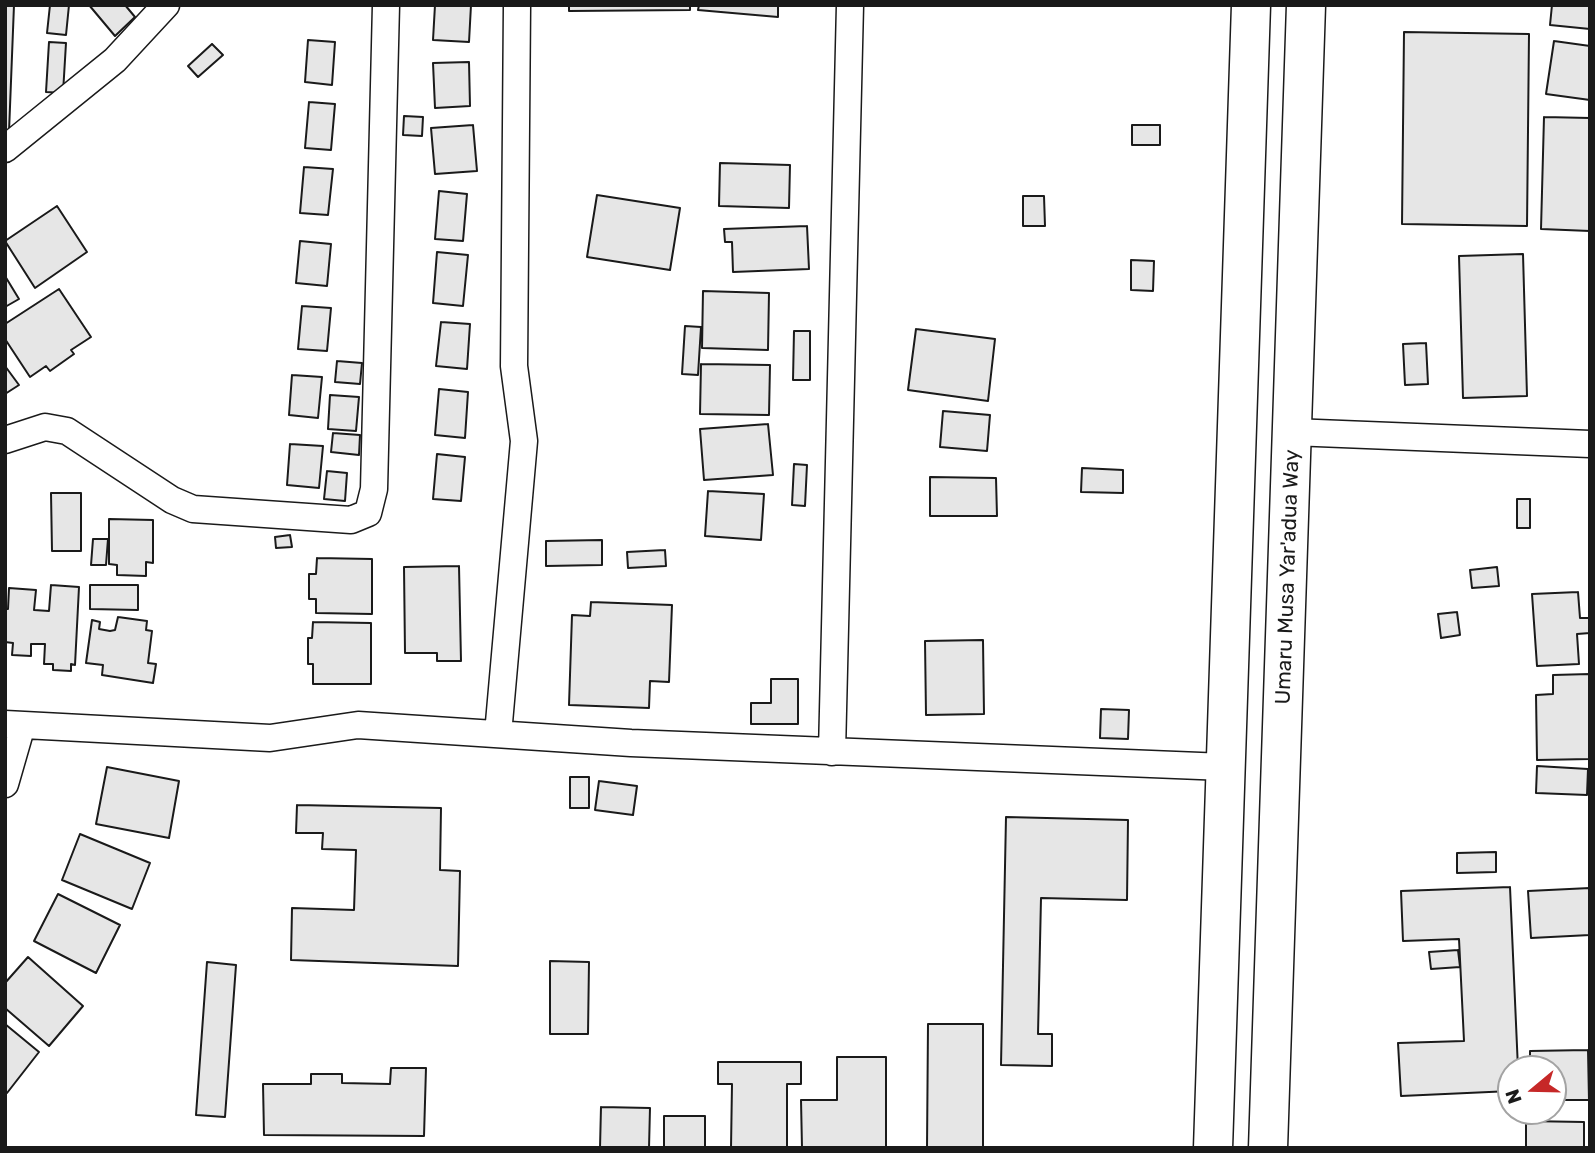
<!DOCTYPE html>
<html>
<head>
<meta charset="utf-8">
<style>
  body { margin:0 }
  #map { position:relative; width:1595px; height:1153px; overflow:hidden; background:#fff; font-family:Rubik,sans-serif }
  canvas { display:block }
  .frame { position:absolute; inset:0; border:7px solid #1a1a1a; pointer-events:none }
  .north { position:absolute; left:1497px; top:1055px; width:70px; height:70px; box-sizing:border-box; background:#fff; border:2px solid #a3a3a3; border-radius:50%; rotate:251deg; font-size:19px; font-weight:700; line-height:28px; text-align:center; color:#1a1a1a }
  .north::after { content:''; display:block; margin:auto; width:24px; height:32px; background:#c62828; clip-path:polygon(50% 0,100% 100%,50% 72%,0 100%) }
</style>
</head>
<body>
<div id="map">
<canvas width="1595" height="1153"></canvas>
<div class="frame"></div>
<div class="north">N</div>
</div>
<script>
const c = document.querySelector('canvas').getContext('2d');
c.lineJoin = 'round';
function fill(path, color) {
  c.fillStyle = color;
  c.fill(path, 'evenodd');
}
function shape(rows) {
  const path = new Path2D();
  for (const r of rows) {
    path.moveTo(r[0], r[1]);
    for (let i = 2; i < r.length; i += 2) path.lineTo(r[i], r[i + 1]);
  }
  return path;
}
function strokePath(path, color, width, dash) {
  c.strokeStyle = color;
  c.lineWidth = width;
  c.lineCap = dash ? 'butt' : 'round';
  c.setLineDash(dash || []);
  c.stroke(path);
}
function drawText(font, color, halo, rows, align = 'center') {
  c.font = font + ' Rubik,sans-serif';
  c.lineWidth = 5;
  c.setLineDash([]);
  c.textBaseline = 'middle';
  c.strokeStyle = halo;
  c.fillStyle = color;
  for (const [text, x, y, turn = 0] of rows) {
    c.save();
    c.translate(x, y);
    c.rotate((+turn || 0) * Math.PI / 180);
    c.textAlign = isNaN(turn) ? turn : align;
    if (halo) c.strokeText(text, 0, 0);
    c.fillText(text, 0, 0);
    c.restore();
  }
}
const building = shape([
  [5,5,14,5,9,132,5,132,5,5],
  [50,5,69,5,66,35,47,33,50,5],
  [89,5,125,5,135,17,115,36,89,5],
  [435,5,471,5,469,42,433,40,435,5],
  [569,5,690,5,690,10,569,11,569,5],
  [699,5,778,5,778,17,698,10,699,5],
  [1552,5,1590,5,1590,29,1550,25,1552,5],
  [1404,32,1529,34,1527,226,1402,224,1404,32],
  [308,40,335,42,332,85,305,82,308,40],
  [1554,41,1590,46,1590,100,1546,94,1554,41],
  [49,42,66,43,63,93,46,92,49,42],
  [212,44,223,55,198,77,188,66,212,44],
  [469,62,470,106,435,108,433,63,469,62],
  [309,102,335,104,331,150,305,148,309,102],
  [404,116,423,117,422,136,403,135,404,116],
  [1544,117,1590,118,1590,231,1541,229,1544,117],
  [473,125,477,171,435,174,431,128,473,125],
  [1132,125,1160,125,1160,145,1132,145,1132,125],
  [720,163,790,165,789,208,719,206,720,163],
  [304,167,333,169,328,215,300,213,304,167],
  [439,191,467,194,463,241,435,239,439,191],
  [597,195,680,208,670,270,587,257,597,195],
  [1023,196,1044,196,1045,226,1023,226,1023,196],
  [57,206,87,252,35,288,5,241,57,206],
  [807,226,809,269,733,272,732,242,725,242,724,229,807,226],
  [300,241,331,244,327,286,296,283,300,241],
  [437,252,468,255,463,306,433,303,437,252],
  [1523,254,1527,396,1463,398,1459,256,1523,254],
  [1131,260,1154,261,1153,291,1131,290,1131,260],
  [5,276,19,299,5,307,5,276],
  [59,289,91,337,71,350,74,354,50,371,46,366,30,377,5,339,5,324,59,289],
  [703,291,769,293,768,350,702,348,703,291],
  [302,306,331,308,327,351,298,349,302,306],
  [441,322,470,324,467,369,436,366,441,322],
  [685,326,701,327,698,375,682,374,685,326],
  [916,329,995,339,988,401,908,390,916,329],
  [794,331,810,331,810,380,793,380,794,331],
  [1426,343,1428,384,1405,385,1403,344,1426,343],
  [337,361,362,363,360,384,335,382,337,361],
  [701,364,770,365,769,415,700,414,701,364],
  [5,366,19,385,5,394,5,366],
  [292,375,322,377,318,418,289,415,292,375],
  [439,389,468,392,465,438,435,435,439,389],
  [330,395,359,397,356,431,328,429,330,395],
  [943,411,990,415,987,451,940,447,943,411],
  [768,424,773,475,704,480,700,429,768,424],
  [333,433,360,435,359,455,331,452,333,433],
  [290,444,323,446,319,488,287,485,290,444],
  [437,454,465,457,461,501,433,499,437,454],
  [794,464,807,465,805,506,792,505,794,464],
  [1082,468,1123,470,1123,493,1081,492,1082,468],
  [327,471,347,473,345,501,324,499,327,471],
  [930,477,996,478,997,516,930,516,930,477],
  [708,491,764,494,761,540,705,536,708,491],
  [51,493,81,493,81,551,52,551,51,493],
  [1517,499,1530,499,1530,528,1517,528,1517,499],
  [109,519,153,520,153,563,146,562,146,576,117,575,117,565,109,564,109,519],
  [290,535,292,547,276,548,275,537,290,535],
  [93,539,108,539,106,565,91,565,93,539],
  [602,540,602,565,546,566,546,541,602,540],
  [665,550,666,566,628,568,627,552,665,550],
  [317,558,372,559,372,614,316,613,316,599,309,599,309,574,316,574,317,558],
  [459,566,461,661,437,661,437,653,405,653,404,567,459,566],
  [1497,567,1499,586,1472,588,1470,570,1497,567],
  [51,585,79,587,75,665,71,664,71,671,53,670,53,664,44,664,45,644,31,644,31,656,12,655,13,643,5,642,5,609,8,609,9,588,36,590,34,610,49,611,51,585],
  [90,585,138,585,138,610,90,609,90,585],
  [1578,592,1580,618,1590,618,1590,633,1577,634,1579,664,1537,666,1532,594,1578,592],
  [591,602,672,605,669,682,650,681,649,708,569,705,572,615,590,616,591,602],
  [1457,612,1460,635,1441,638,1438,614,1457,612],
  [118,617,147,621,146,630,152,631,148,663,156,664,153,683,102,675,103,665,86,663,92,620,100,622,99,629,110,631,115,630,118,617],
  [313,622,371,623,371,684,313,684,313,664,308,664,308,638,312,638,313,622],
  [983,640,984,714,926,715,925,641,983,640],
  [1590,674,1590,759,1537,760,1536,695,1553,694,1553,675,1590,674],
  [771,679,798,679,798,724,751,724,751,703,771,703,771,679],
  [1101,709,1129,710,1128,739,1100,738,1101,709],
  [1537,766,1588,769,1587,795,1536,793,1537,766],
  [107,767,179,781,169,838,96,824,107,767],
  [570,777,589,777,589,808,570,808,570,777],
  [599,781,637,786,633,815,595,810,599,781],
  [297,805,441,808,440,870,460,871,458,966,291,960,292,908,354,910,356,850,322,849,323,833,296,833,297,805],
  [1006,817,1128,820,1127,900,1041,898,1038,1034,1052,1034,1052,1066,1001,1065,1006,817],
  [80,834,150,863,132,909,62,880,80,834],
  [1496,852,1496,872,1457,873,1457,853,1496,852],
  [1510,887,1518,1069,1511,1069,1511,1091,1401,1096,1398,1043,1464,1041,1459,939,1403,941,1401,891,1510,887],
  [1590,888,1590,935,1531,938,1528,891,1590,888],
  [58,894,120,925,96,973,34,941,58,894],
  [1458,950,1460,967,1431,969,1429,952,1458,950],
  [28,957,83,1006,49,1046,5,1008,5,983,28,957],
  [550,961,589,962,588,1034,550,1034,550,961],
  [207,962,236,965,225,1117,196,1115,207,962],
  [5,1024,39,1052,7,1093,5,1092,5,1024],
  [928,1024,983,1024,983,1148,927,1148,928,1024],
  [1588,1050,1589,1100,1553,1100,1553,1069,1530,1069,1530,1051,1588,1050],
  [837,1057,886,1057,886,1148,802,1148,801,1100,837,1100,837,1057],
  [718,1062,801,1062,801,1084,787,1084,787,1148,731,1148,732,1084,718,1084,718,1062],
  [391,1068,426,1068,424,1136,264,1135,263,1084,311,1084,311,1074,342,1074,342,1083,390,1084,391,1068],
  [601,1107,650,1108,649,1148,600,1148,601,1107],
  [664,1116,705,1116,705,1148,664,1148,664,1116],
  [1526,1121,1584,1122,1584,1148,1526,1148,1526,1121]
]);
const minor = shape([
  [5,149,115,60,166,5],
  [1292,432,1590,444],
  [5,440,45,427,67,431,172,500,193,509,351,520,368,513,374,489,386,5],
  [5,724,270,738,358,725,631,743,1225,767],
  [498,734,524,441,514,366,517,5],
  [832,752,850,5],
  [5,784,22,725]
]);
const primary = shape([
  [1213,1148,1251,5],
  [1268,1148,1306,5]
]);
const streetNames = [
  ["Umaru Musa Yar'adua Way",1288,577,-88]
];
fill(building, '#e6e6e6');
strokePath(building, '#1a1a1a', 2);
strokePath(minor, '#1a1a1a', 29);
strokePath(primary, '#1a1a1a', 41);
strokePath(minor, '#fff', 26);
strokePath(primary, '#fff', 38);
drawText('21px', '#1a1a1a', '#fff', streetNames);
</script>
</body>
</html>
